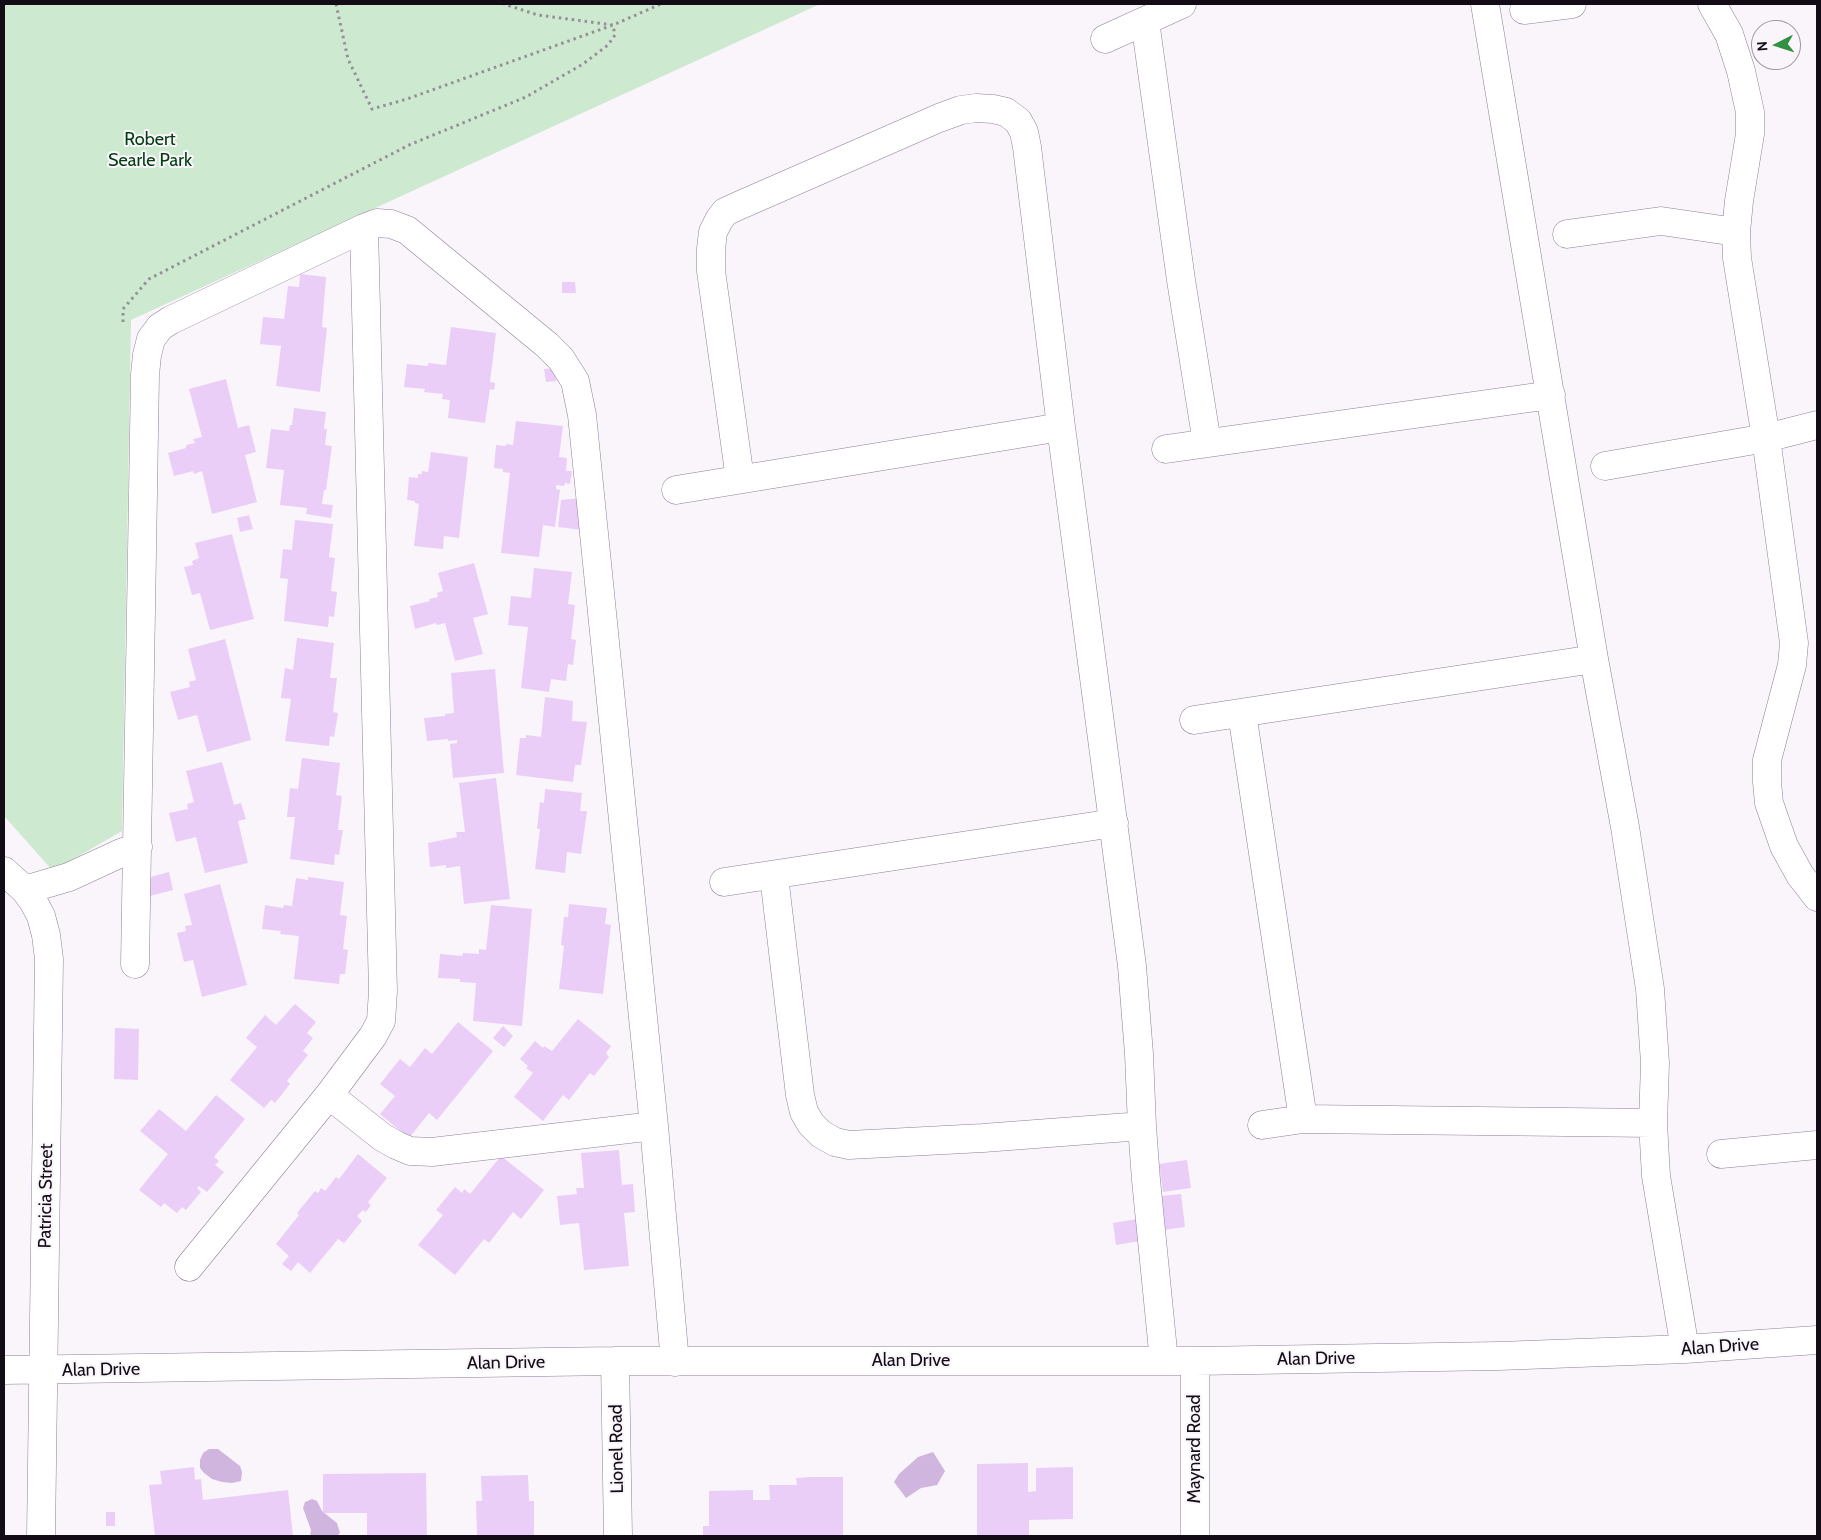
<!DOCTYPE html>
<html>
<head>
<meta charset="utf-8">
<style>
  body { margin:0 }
  #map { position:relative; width:1821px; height:1540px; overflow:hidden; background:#f9f5fb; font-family:Cabin,sans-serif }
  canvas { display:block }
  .frame { position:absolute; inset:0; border:5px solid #130c16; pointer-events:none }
  .north { position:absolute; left:1751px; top:20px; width:50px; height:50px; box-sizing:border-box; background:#f9f5fb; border:1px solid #9d989f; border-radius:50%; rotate:265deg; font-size:14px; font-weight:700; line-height:20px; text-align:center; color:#130c16 }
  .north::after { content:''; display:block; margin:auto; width:18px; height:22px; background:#329042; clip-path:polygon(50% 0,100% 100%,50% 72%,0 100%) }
</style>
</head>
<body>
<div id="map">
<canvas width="1821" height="1540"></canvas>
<div class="frame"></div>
<div class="north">N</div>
</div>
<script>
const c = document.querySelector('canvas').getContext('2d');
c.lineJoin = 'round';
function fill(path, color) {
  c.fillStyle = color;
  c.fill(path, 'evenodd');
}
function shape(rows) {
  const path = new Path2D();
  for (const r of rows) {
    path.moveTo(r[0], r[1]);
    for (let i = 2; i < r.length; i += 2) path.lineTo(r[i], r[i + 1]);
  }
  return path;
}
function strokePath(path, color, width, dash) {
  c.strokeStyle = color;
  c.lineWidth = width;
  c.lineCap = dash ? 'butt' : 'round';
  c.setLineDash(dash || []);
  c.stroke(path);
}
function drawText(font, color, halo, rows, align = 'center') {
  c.font = font + ' Cabin,sans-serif';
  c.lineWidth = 4;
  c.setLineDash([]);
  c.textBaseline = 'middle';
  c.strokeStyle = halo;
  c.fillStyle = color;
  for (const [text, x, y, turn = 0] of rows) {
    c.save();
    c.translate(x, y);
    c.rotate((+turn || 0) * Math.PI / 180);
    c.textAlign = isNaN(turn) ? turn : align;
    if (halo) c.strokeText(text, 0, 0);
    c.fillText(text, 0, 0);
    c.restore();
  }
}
const green = shape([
  [4,4,820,4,131,320,122,831,53,871,5,817]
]);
const water = shape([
  [209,1449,218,1449,240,1466,242,1472,241,1481,232,1483,222,1482,212,1479,204,1473,200,1468,200,1460,203,1453],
  [933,1452,945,1471,937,1485,921,1488,906,1498,894,1482,899,1474,918,1457],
  [312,1499,317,1501,322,1511,337,1523,340,1533,337,1536,310,1536,311,1530,303,1508,305,1502]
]);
const building = shape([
  [300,274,326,277,322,327,327,328,320,392,276,386,281,346,260,344,263,317,284,319,288,286,299,287],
  [562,282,575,282,576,293,562,293],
  [451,327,496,333,490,382,495,383,494,390,490,389,485,423,448,418,450,400,442,399,443,394,424,392,425,389,404,387,407,364,428,366,428,363,446,365],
  [555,368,556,381,546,382,544,369],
  [226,379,238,428,249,425,256,452,245,455,257,502,212,514,202,471,194,474,193,471,174,476,168,453,186,448,186,445,195,443,193,439,202,437,189,389],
  [294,408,326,412,324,429,327,429,325,445,332,446,326,490,324,490,322,504,333,505,331,518,306,514,307,508,280,505,284,470,266,468,271,429,289,431,290,425,292,425],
  [516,421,563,426,559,457,567,458,566,471,572,471,570,484,565,483,564,486,556,485,556,489,560,490,555,527,543,525,539,557,501,553,510,473,503,472,503,469,494,468,496,445,506,446,506,444,513,445],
  [431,452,468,457,459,538,444,536,443,549,414,546,419,504,415,503,415,501,407,500,409,477,418,478,418,474,422,474,422,471,428,472],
  [580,498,582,530,558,527,561,500],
  [249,515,253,529,240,532,237,518],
  [295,520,333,524,329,557,335,558,331,591,337,592,334,617,329,616,328,627,284,621,288,579,280,578,283,549,292,550],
  [232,534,254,619,210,630,200,593,192,595,184,567,193,565,192,561,199,558,195,543],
  [474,563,488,614,473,618,483,654,455,661,445,623,437,625,436,623,415,629,410,606,430,601,429,599,438,597,437,593,443,591,438,573],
  [534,568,572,572,568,604,575,605,571,639,576,640,573,665,568,664,566,681,551,679,549,692,521,688,528,627,508,625,511,596,531,598],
  [297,638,334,643,330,678,337,678,333,712,338,713,334,737,330,736,329,746,285,741,291,699,281,698,285,668,293,670],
  [225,639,251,740,207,752,197,715,178,720,170,692,190,687,189,682,196,680,188,649],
  [495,669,504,773,453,778,450,744,457,743,457,740,448,741,448,739,427,741,424,718,445,716,445,714,454,713,451,673],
  [545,697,573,701,572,721,587,722,581,765,575,765,573,782,516,775,520,738,526,738,526,735,541,737],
  [302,758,340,763,336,795,342,796,338,830,343,830,339,855,335,854,334,865,290,859,295,817,287,817,290,788,298,789],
  [222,762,234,805,241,803,246,819,238,821,248,863,205,873,196,837,176,842,169,813,188,809,187,804,194,802,186,771],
  [496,778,510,899,464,904,460,866,446,868,446,865,430,867,428,843,457,837,456,832,465,832,459,783],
  [545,789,582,793,580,811,587,811,581,854,567,852,565,873,535,869,540,829,537,829,540,802,544,803],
  [169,872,173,890,146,897,147,878],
  [308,877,344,882,340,915,347,916,343,949,348,950,345,974,340,974,339,984,294,979,299,936,280,934,281,931,262,929,265,905,283,908,284,905,292,906,296,878,308,880],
  [220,884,247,985,202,997,193,960,184,962,177,933,186,931,185,926,192,925,184,894],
  [569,904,607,908,605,924,611,925,603,994,559,989,564,946,561,945,564,917,568,917],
  [491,905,532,909,522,1026,473,1021,476,983,460,982,460,979,438,978,440,954,462,956,463,953,479,954,479,949,486,950],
  [295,1004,316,1022,307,1033,313,1038,303,1051,308,1055,287,1081,290,1084,275,1103,271,1100,264,1108,230,1080,257,1047,246,1038,265,1015,276,1025],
  [578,1019,611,1046,606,1053,609,1057,594,1076,590,1073,569,1100,563,1095,543,1121,514,1097,533,1073,526,1068,528,1066,520,1059,535,1041,543,1048,544,1046,552,1051],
  [458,1022,493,1051,437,1120,429,1113,409,1138,380,1114,395,1096,380,1084,400,1059,410,1067,425,1048,432,1054],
  [503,1026,513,1036,504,1047,493,1038],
  [115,1028,139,1029,138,1080,114,1079],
  [216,1095,245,1119,214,1157,219,1161,215,1165,224,1172,207,1192,199,1186,197,1188,201,1192,186,1210,182,1207,177,1213,164,1203,161,1207,139,1190,168,1154,140,1131,159,1109,186,1131],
  [619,1150,622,1185,633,1184,635,1212,624,1213,629,1266,584,1270,579,1223,560,1225,557,1196,577,1194,576,1188,584,1188,581,1153],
  [358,1154,387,1178,368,1202,371,1205,366,1212,363,1210,357,1216,362,1221,344,1243,338,1239,310,1273,298,1262,291,1271,282,1264,289,1256,276,1244,299,1215,297,1213,315,1191,318,1193,321,1188,325,1191,336,1177,339,1179],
  [501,1156,544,1190,521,1219,513,1212,489,1243,484,1239,455,1275,418,1245,443,1215,436,1210,455,1187,462,1193,464,1189,470,1194],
  [1187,1160,1191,1188,1163,1192,1159,1164],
  [1181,1194,1185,1227,1164,1230,1160,1196],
  [1137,1219,1140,1241,1116,1245,1113,1223],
  [1028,1463,1028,1492,1036,1491,1036,1468,1073,1467,1073,1519,1029,1520,1029,1536,977,1536,977,1464],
  [194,1467,195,1480,201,1479,203,1500,288,1490,293,1536,155,1536,149,1485,162,1484,160,1471],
  [426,1473,427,1536,367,1536,367,1513,323,1513,323,1474],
  [528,1475,529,1501,534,1501,534,1536,477,1536,476,1501,482,1501,481,1476],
  [810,1477,843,1477,843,1536,703,1536,703,1526,709,1526,709,1491,753,1490,753,1500,770,1500,769,1485,797,1485,796,1478],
  [106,1512,115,1512,115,1526,106,1526]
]);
const path = shape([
  [336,4,348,59,372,109,407,99,613,25,661,4],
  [123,322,123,309,149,279,409,145,526,97,583,64,608,45,615,35,613,25,538,15,504,4]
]);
const minor = shape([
  [1485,4,1594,659,1625,827,1650,989,1655,1063,1653,1123,1656,1176,1685,1349],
  [1712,4,1729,34,1741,71,1750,112,1750,134,1739,201,1736,232,1737,258,1766,438,1794,643,1792,665,1767,760,1767,782,1769,803,1784,846,1800,875,1817,897],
  [1524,10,1572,4],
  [1145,21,1181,280,1207,443],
  [1105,39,1182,4],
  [1567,234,1661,221,1736,232],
  [1166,449,1551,395],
  [1605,466,1766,438,1817,425],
  [740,479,711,271,711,249,713,232,719,220,725,212,738,206,939,118,961,110,976,108,993,109,1006,112,1018,121,1024,132,1027,147,1061,427,1132,966,1139,1054,1142,1126,1146,1180,1164,1361],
  [676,490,1061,427],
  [1242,713,1303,1119],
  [1194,720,1594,659],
  [4,871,25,890,33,901,41,916,46,935,49,959,41,1536],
  [774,876,800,1095,804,1112,811,1124,821,1134,835,1142,849,1145,983,1138,1142,1126],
  [724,882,1114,823],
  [25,890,69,877,121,853,138,847],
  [135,964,145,375,147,355,151,339,160,327,171,320,364,228,377,223,391,224,407,230,547,345,561,359,575,381,582,415,654,1126,675,1362],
  [329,1095,382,1137,396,1145,410,1151,432,1152,654,1126],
  [1262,1125,1303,1119,1653,1123],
  [1721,1154,1817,1145],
  [189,1267,329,1095,373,1036,381,1021,383,991,364,228],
  [615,1361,618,1536],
  [1195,1361,1195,1536],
  [4,1370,615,1361,1195,1361,1499,1356,1685,1349,1817,1340]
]);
const parkNames = [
  ["Robert",150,140],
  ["Searle Park",150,161]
];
const streetNames = [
  ["Patricia Street",46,1196,-89],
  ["Alan Drive",1720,1347,-4],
  ["Alan Drive",1316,1359,-1],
  ["Alan Drive",911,1361],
  ["Alan Drive",506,1363,-1],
  ["Alan Drive",101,1370,-1],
  ["Lionel Road",617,1449,-91],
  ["Maynard Road",1195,1449,-90]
];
fill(green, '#cde9cf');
fill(water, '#d0b5de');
fill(building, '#eacef8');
strokePath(minor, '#917d9a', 29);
strokePath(path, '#959098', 3, [2.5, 4]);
strokePath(minor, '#fff', 28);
drawText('18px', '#013d10', '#f9f5fb', parkNames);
drawText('18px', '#130c16', '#f9f5fb', streetNames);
</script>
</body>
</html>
